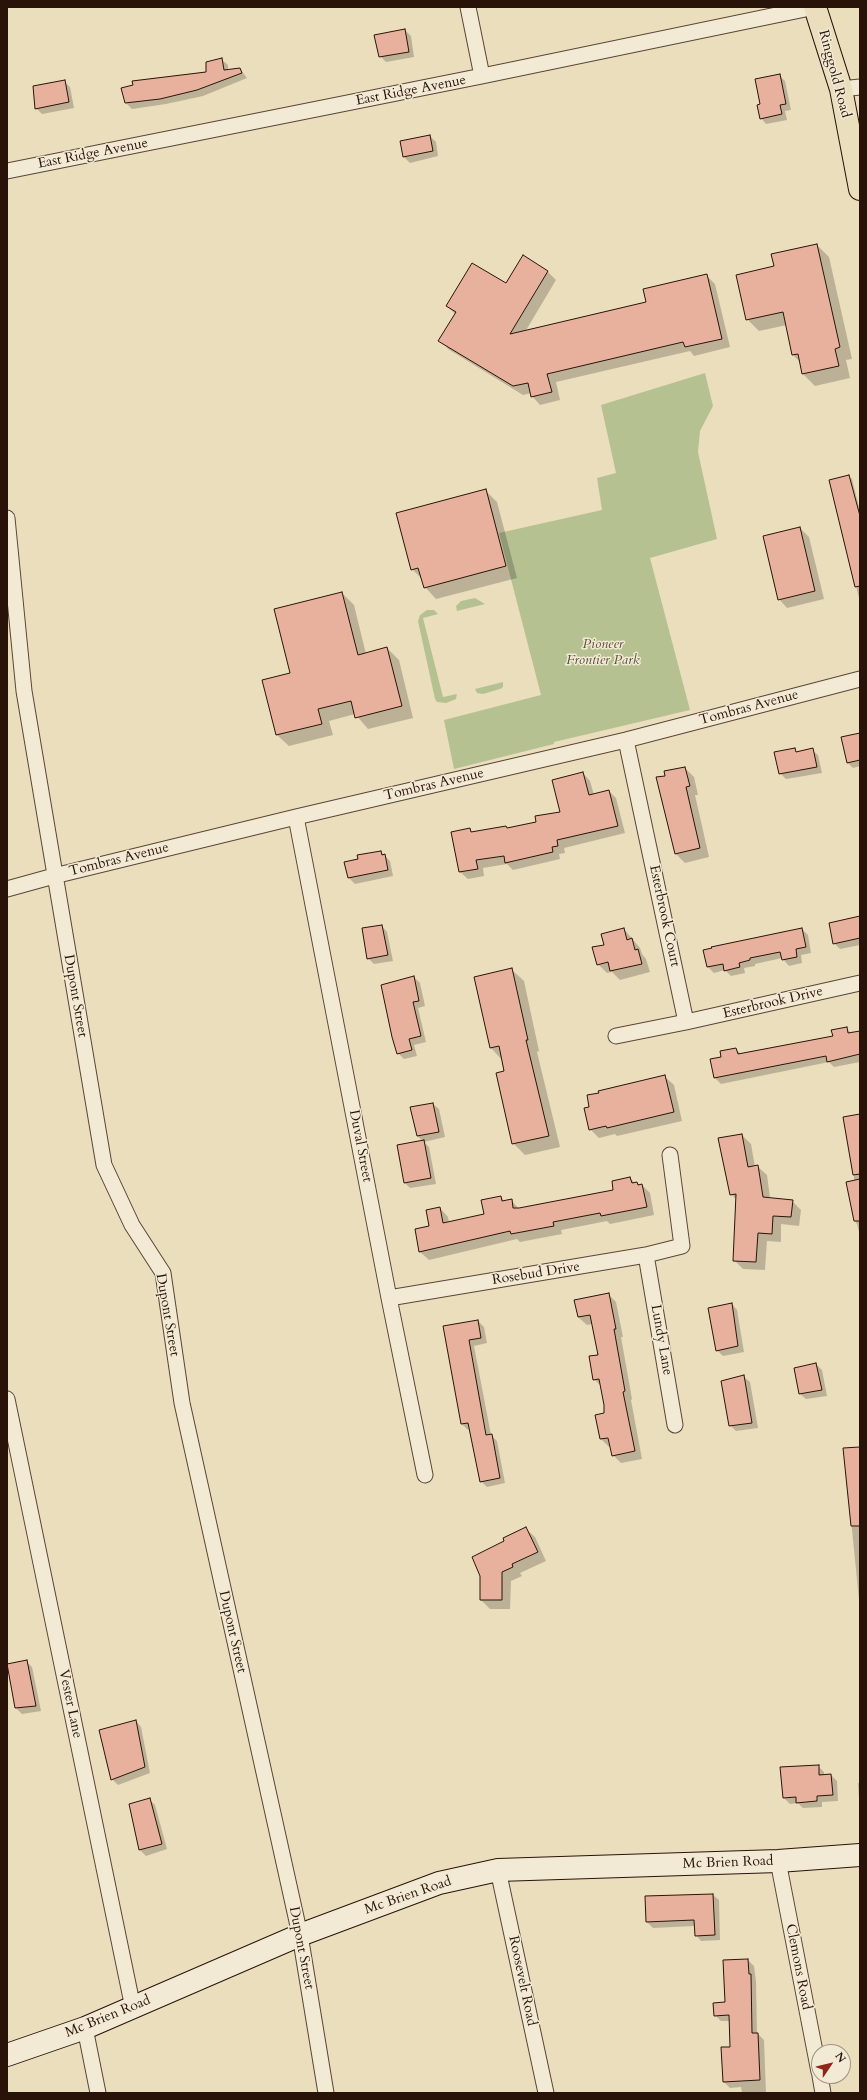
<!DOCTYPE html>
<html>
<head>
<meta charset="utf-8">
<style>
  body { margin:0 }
  #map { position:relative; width:867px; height:2100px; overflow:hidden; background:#ebdebd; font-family:Cardo,serif }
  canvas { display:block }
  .frame { position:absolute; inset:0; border:8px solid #291309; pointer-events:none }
  .north { position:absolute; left:811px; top:2044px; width:40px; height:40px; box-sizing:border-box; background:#f2ead4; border:1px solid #a29483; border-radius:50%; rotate:55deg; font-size:11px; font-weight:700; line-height:16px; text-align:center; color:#291309 }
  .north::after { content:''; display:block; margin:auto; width:14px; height:18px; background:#8f2418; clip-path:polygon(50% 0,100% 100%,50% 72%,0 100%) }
</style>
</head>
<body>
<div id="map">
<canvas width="867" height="2100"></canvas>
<div class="frame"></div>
<div class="north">N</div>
</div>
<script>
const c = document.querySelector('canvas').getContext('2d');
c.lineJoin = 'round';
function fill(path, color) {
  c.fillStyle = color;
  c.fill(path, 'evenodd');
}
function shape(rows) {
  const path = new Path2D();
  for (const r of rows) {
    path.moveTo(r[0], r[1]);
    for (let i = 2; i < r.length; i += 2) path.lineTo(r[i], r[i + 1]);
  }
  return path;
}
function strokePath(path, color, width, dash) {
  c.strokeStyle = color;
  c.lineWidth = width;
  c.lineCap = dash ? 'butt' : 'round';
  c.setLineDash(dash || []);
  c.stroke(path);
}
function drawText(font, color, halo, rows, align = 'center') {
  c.font = font + ' Cardo,serif';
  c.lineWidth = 3;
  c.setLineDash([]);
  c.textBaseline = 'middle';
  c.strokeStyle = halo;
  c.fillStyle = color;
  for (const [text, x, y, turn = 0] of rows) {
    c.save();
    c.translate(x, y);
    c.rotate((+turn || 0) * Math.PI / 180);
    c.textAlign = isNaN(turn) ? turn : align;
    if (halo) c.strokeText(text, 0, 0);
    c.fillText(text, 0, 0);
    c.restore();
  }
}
const green = shape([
  [705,373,713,406,700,431,698,452,717,539,650,558,690,710,554,742,554,744,454,769,444,720,541,695,499,533,602,510,597,478,616,473,601,405],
  [475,598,485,604,457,611,456,606,461,601],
  [427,610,434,610,438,614,423,618,443,697,457,694,456,699,446,703,437,702,435,699,418,621,420,615],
  [503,682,503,687,500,689,483,694,477,693,475,689]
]);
const shadow = shape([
  [405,30,411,36,414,57,386,62,380,56],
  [222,60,228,65,228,71,240,69,247,78,203,96,166,104,132,109,126,103,207,73],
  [779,75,785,81,791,110,785,111,787,120,766,124,761,118,761,105],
  [64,81,70,87,74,108,42,114,36,108],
  [430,136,436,142,438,156,410,163,404,157],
  [817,245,829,257,852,359,846,360,850,378,815,386,803,374,801,363,793,355,787,325,759,331,747,319,775,267],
  [548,272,556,280,525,332,648,303,706,275,715,284,730,347,694,356,690,351,556,382,560,400,540,405,532,396,531,393,523,395,448,349,440,340,455,314,447,306,506,284],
  [849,476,852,479,860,511,860,602,830,481],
  [485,490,497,502,517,578,436,599,425,587,423,580,412,569],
  [800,528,809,537,824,599,787,608,779,599],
  [342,593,354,605,366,654,387,648,399,660,413,718,368,729,355,714,329,721,333,735,289,746,277,735,292,674],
  [860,734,860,766,853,768,847,762],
  [794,749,798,753,812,750,818,755,822,773,786,779,780,773],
  [685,768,694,777,698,795,695,795,709,857,685,863,676,854,658,778,667,776],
  [583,773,590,781,594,795,609,791,616,798,625,833,564,848,565,853,559,854,560,859,513,870,507,864,483,868,484,876,468,879,460,872,453,832,469,829,473,833,508,829,538,823,561,812],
  [381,852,390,861,393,876,355,884,349,878],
  [860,917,860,945,840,949,834,943],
  [382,926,387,932,393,961,374,964,368,958],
  [624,929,640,948,642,954,646,959,650,972,620,980,612,972,607,973,598,964,605,945],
  [802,929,808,935,811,953,801,955,802,963,789,966,782,958,755,964,755,966,744,968,745,973,731,976,725,970,714,973,708,967,705,951],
  [512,970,524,981,539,1051,537,1052,560,1147,525,1155,513,1143,502,1060,491,1048,475,978],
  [414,977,420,983,425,1006,418,1008,426,1042,414,1045,417,1056,404,1059,398,1053],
  [846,1028,851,1033,860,1032,860,1062,834,1067,829,1062,721,1084,715,1078,722,1058,736,1049,741,1054,834,1036],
  [665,1077,674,1085,682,1121,617,1136,615,1134,599,1138,590,1129],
  [433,1104,439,1109,445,1137,424,1142,429,1147,436,1184,410,1188,405,1183,423,1141,417,1136,411,1108],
  [860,1115,860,1236,857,1224,855,1221,847,1183,854,1181,854,1176,844,1118],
  [742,1135,751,1144,755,1167,758,1167,767,1175,770,1198,792,1201,801,1210,799,1226,781,1224,781,1242,767,1241,765,1270,743,1269,734,1260,736,1199,731,1194],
  [630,1178,635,1183,642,1185,650,1193,654,1215,610,1224,607,1221,561,1230,562,1234,520,1242,517,1239,429,1260,420,1252,440,1208,448,1217,449,1223,485,1215,501,1197,505,1202,511,1200,519,1209,614,1191],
  [608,1294,616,1302,623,1337,621,1337,632,1399,631,1400,642,1459,621,1463,613,1455,611,1446,609,1447,601,1439,605,1414,602,1387,594,1379,599,1355,592,1324,587,1325,578,1317,575,1301],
  [732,1304,737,1310,744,1352,723,1356,717,1350],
  [478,1321,484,1327,487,1343,474,1346,491,1435,497,1441,505,1483,487,1487,481,1481,470,1429,468,1430,462,1424,444,1327],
  [816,1364,822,1370,827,1396,806,1399,800,1394],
  [744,1377,750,1382,758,1428,736,1431,730,1425],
  [860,1448,860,1610,844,1449],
  [526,1529,535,1537,546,1561,520,1573,522,1576,511,1581,510,1609,490,1609,481,1600,481,1576,506,1541],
  [26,1661,32,1667,41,1711,22,1714,16,1708,8,1665],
  [136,1721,141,1727,150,1773,118,1785,112,1779],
  [818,1766,824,1772,824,1775,831,1775,837,1781,838,1801,822,1802,822,1807,803,1808,798,1803,790,1804,784,1798],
  [858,1783,860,1783,860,1814],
  [149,1799,155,1805,167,1849,146,1856,140,1850,130,1805],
  [713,1895,719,1900,720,1940,701,1941,696,1935,695,1926,653,1928,647,1922],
  [748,1960,754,1966,756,1981,757,2033,764,2040,766,2093,742,2093,741,2087,730,2088,724,2082,731,2048,730,2021,721,2021,715,2015,726,2003]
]);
const building = shape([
  [405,29,409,52,379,57,374,35,405,29],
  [222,58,224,70,240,68,242,73,197,90,160,99,125,103,121,88,133,85,132,81,206,72,206,62,222,58],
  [780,74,786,104,780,105,782,114,760,119,757,105,760,104,755,79,780,74],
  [65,80,69,102,35,109,33,86,65,80],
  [430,135,433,151,403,157,400,141,430,135],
  [817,244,840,347,835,349,839,366,802,374,798,354,792,355,783,312,746,320,736,275,774,266,771,254,817,244],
  [523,255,548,271,510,334,646,302,643,289,707,274,722,339,685,347,683,342,547,374,552,392,531,397,528,383,513,386,438,341,456,312,446,306,472,263,506,283,523,255],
  [849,475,860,516,860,586,855,587,829,480,849,475],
  [486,489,506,566,424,588,418,568,411,570,396,513,486,489],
  [800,527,815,591,778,600,763,536,800,527],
  [342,592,358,655,387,647,402,706,355,718,351,701,318,709,322,724,276,735,262,680,290,673,274,609,342,592],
  [860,733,860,760,847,763,841,737,860,733],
  [795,748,796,752,813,748,817,767,779,774,774,752,795,748],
  [685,767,690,786,686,787,700,848,675,854,656,777,665,776,664,771,685,767],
  [583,772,589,795,609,790,618,826,557,840,558,846,552,847,553,852,505,863,504,856,476,860,478,869,459,872,451,832,470,828,471,832,506,826,507,828,536,822,535,816,560,812,552,780,583,772],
  [381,851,382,855,385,854,388,870,348,878,344,862,358,859,357,855,381,851],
  [860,916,860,938,833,944,829,923,860,916],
  [382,925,388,955,367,959,362,928,382,925],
  [624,928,627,940,632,938,635,950,638,949,642,964,610,971,608,962,597,965,592,947,604,945,601,934,624,928],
  [802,928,806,947,796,949,797,957,782,960,780,952,750,958,750,960,739,963,740,967,724,971,723,964,707,967,703,950,712,948,711,947,802,928],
  [512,968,528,1040,526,1040,549,1136,512,1144,496,1073,504,1071,499,1046,490,1048,474,977,512,968],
  [414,976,419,1001,413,1002,421,1036,409,1039,412,1050,397,1054,392,1037,381,985,414,976],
  [847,1027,848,1033,860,1031,860,1054,827,1062,826,1056,714,1078,710,1059,721,1057,720,1051,736,1048,738,1054,833,1036,831,1030,847,1027],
  [665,1075,674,1112,607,1128,606,1126,589,1130,584,1108,589,1107,587,1095,599,1093,598,1091,665,1075],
  [433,1103,439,1132,417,1136,410,1107,433,1103],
  [860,1114,860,1174,853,1175,843,1117,860,1114],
  [742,1134,748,1167,758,1165,763,1197,793,1200,791,1217,773,1216,772,1234,758,1233,756,1262,733,1261,736,1194,730,1195,718,1138,742,1134],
  [424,1140,431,1178,404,1183,397,1145,424,1140],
  [630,1177,632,1183,637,1182,638,1185,642,1184,647,1207,601,1216,600,1213,553,1222,554,1226,511,1234,510,1231,419,1252,415,1229,429,1226,426,1210,440,1207,443,1223,484,1214,481,1200,501,1196,502,1201,512,1199,513,1208,519,1208,613,1190,612,1181,630,1177],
  [860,1179,860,1221,854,1221,846,1182,860,1179],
  [609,1293,616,1329,614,1329,625,1391,623,1392,635,1451,612,1456,608,1438,600,1439,595,1415,604,1413,604,1405,599,1379,593,1380,589,1356,598,1355,590,1315,578,1317,574,1300,609,1293],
  [732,1303,738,1346,716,1351,708,1308,732,1303],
  [478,1320,481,1338,469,1340,486,1435,492,1434,500,1478,480,1482,468,1423,461,1424,443,1326,478,1320],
  [816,1363,822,1390,799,1394,794,1368,816,1363],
  [744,1375,752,1423,729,1426,721,1381,744,1375],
  [860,1447,860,1526,851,1526,843,1448,860,1447],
  [526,1527,538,1552,512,1564,513,1567,502,1572,502,1600,480,1600,480,1576,472,1557,504,1541,503,1538,526,1527],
  [27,1660,36,1706,15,1708,7,1664,27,1660],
  [136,1720,145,1767,111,1780,99,1730,136,1720],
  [819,1765,819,1775,831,1774,833,1795,817,1796,817,1801,796,1803,796,1797,783,1798,780,1767,819,1765],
  [150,1798,162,1844,139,1850,129,1804,150,1798],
  [713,1894,715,1935,695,1936,694,1920,646,1922,645,1896,713,1894],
  [748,1959,749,1974,751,1974,752,2033,758,2033,760,2080,723,2082,721,2047,730,2047,729,2015,714,2016,713,2003,725,2002,723,1960,748,1959]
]);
const minor = shape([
  [468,7,482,76],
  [841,89,860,87],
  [7,171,482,76,815,7],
  [7,518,24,691,104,1165,132,1225,163,1273,182,1403,300,1935,326,2093],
  [626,740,686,1022],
  [296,817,389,1298,425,1475],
  [7,889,54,876,296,817,626,740,860,679],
  [616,1036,686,1022,860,983],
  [646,1255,675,1425],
  [389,1298,646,1255,682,1246,670,1155],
  [7,1399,133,2008],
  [778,1861,819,2072],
  [498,1870,546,2093],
  [85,2028,98,2093],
  [820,2076,823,2093]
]);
const secondary = shape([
  [7,2055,85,2028,300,1935,439,1883,498,1870,778,1861,860,1855]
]);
const primary = shape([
  [815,7,841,89,860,189]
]);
const streetNames = [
  ["Ringgold Road",834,74,75],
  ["East Ridge Avenue",411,91,-11],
  ["East Ridge Avenue",93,154,-11],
  ["Tombras Avenue",749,708,-15],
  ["Tombras Avenue",434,785,-13],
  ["Tombras Avenue",119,860,-14],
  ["Esterbrook Court",664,916,78],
  ["Dupont Street",75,996,80],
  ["Esterbrook Drive",773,1003,-13],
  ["Duval Street",360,1146,79],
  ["Rosebud Drive",536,1274,-9],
  ["Dupont Street",167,1315,80],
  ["Lundy Lane",661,1340,80],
  ["Dupont Street",232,1632,77],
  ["Vester Lane",70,1704,78],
  ["Mc Brien Road",728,1863,-2],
  ["Mc Brien Road",408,1896,-19],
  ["Dupont Street",301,1948,79],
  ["Clemons Road",798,1967,79],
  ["Roosevelt Road",522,1981,78],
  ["Mc Brien Road",108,2017,-22]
];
const parkNames = [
  ["Pioneer",603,645],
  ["Frontier Park",603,661]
];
fill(green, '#b6c192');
fill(shadow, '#0003');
fill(building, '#e8b19d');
strokePath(building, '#291309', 1);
strokePath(minor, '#5a4636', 17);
strokePath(secondary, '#291309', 24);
strokePath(primary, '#291309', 24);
strokePath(minor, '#f2ead4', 15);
strokePath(secondary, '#f2ead4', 22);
strokePath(primary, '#ebdebd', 22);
drawText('14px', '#291309', '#f2ead4', streetNames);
drawText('italic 14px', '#5a5039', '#f2ead4', parkNames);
</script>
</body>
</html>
